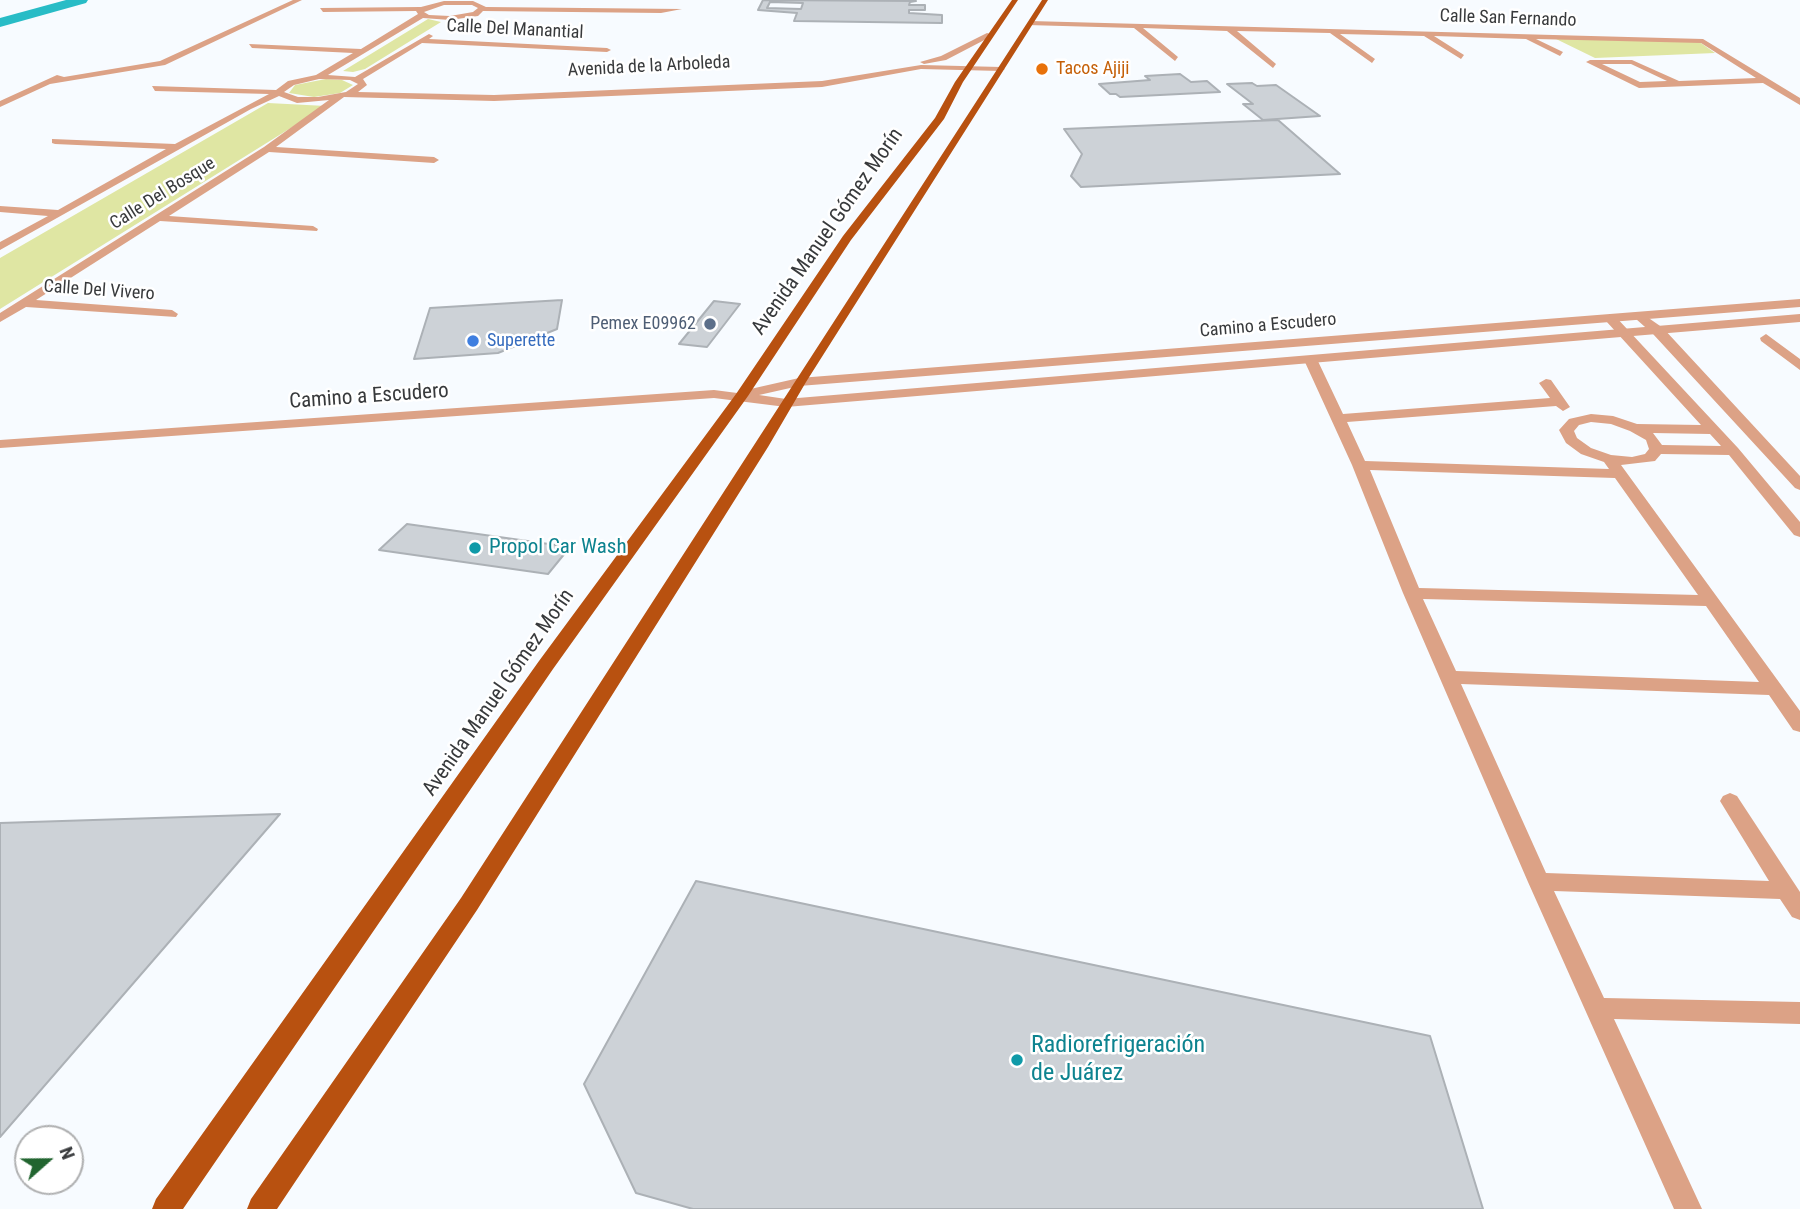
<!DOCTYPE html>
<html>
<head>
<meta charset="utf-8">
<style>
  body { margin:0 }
  #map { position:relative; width:1800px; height:1209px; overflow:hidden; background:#f7fbff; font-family:"Roboto Condensed",sans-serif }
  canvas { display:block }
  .north { position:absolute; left:14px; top:1125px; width:70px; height:70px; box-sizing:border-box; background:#fff; border:2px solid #afb0b1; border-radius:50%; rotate:69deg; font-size:19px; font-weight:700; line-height:28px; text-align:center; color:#383a3c }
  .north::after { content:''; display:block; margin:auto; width:24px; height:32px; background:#226530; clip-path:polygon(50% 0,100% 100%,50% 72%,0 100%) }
</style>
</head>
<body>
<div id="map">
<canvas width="1800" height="1209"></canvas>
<div class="north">N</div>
</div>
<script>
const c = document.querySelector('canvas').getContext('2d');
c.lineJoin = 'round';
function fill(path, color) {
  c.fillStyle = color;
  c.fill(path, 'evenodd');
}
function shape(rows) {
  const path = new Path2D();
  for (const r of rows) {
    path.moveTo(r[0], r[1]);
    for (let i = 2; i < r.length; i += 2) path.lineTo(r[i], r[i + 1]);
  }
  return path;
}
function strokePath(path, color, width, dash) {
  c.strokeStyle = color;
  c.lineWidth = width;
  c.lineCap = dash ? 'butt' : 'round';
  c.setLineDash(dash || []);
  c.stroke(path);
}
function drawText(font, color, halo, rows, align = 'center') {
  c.font = font + ' "Roboto Condensed",sans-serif';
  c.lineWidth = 5;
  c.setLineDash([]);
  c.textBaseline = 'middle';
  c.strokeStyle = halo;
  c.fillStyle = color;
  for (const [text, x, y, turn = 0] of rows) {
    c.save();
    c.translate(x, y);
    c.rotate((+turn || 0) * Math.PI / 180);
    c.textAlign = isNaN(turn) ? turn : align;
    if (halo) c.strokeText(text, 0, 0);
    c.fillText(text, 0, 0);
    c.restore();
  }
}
const green = shape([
  [428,19,441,22,365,69,353,72,343,71],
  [1554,38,1698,41,1715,53,1595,58],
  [326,79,342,80,353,85,340,93,314,97,289,93,295,85],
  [268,103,326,106,0,309,0,258]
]);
const canal = shape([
  [66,0,88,0,86,3,0,27,0,18,66,0]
]);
const building = shape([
  [763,0,916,1,910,2,909,5,925,5,925,10,909,10,909,13,942,15,942,23,794,21,797,13,758,10,763,0],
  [770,2,803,3,801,9,767,8,770,2],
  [1180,74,1191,82,1207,81,1220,92,1120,97,1116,94,1110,94,1099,84,1150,80,1145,76,1180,74],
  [1252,83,1257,86,1276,85,1320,116,1263,120,1243,104,1253,104,1227,84,1252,83],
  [1278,120,1340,174,1081,187,1071,176,1082,154,1064,129,1278,120],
  [562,300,557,329,498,353,414,359,430,308,562,300],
  [714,301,740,304,707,347,679,344,714,301],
  [407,524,570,547,548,574,379,550,407,524],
  [280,814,0,1137,0,823,280,814],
  [696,881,1430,1036,1483,1209,693,1209,636,1193,584,1084,696,881]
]);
const minor = shape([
  [293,0,302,0,165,65,50,84,0,107,0,101,57,75,64,77,160,61,293,0],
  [444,1,473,1,486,7,682,9,661,13,483,11,478,16,450,20,423,18,328,75,355,77,429,34,433,36,429,39,607,48,611,50,607,52,422,43,363,79,367,85,358,92,494,95,822,81,921,65,1001,67,1005,69,1001,71,921,69,822,87,494,101,344,97,276,147,434,157,439,160,434,163,269,152,169,216,313,226,318,229,317,231,160,221,36,300,172,310,178,314,176,317,26,307,0,322,0,313,264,147,329,100,297,103,279,96,251,109,0,250,0,242,48,216,0,212,0,206,58,210,166,149,55,144,52,143,52,139,175,144,269,94,155,91,152,86,276,90,288,81,316,75,353,53,252,48,249,44,361,49,418,14,416,11,323,12,320,8,421,7,444,1],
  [444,5,472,5,478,8,473,12,450,16,429,15,424,12,444,5],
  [319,79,350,80,358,84,346,92,318,97,298,97,284,92,294,85,319,79],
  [1030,21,1703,39,1800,98,1800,105,1763,83,1639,88,1586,62,1590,60,1632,60,1679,81,1756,78,1701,43,1536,39,1563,52,1560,56,1526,39,1434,36,1464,55,1461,59,1424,36,1340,34,1375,59,1372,63,1330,33,1237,31,1276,64,1273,68,1227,31,1143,28,1178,57,1175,61,1134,28,1027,25,1030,21],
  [1602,64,1631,64,1667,81,1640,82,1602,64],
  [987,33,994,35,946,60,924,64,920,62,941,56,987,33],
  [1640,312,1663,328,1800,476,1800,490,1795,488,1653,334,1636,319,1636,313,1640,312],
  [1610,314,1614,315,1738,448,1800,522,1800,537,1794,535,1729,455,1661,454,1655,461,1621,465,1800,711,1800,732,1793,730,1769,695,1461,684,1546,873,1769,881,1720,801,1723,796,1730,793,1737,796,1800,892,1800,920,1792,917,1780,899,1554,891,1604,998,1800,1002,1800,1024,1614,1019,1702,1209,1674,1209,1528,882,1403,593,1352,465,1304,360,1306,357,1316,357,1343,414,1550,398,1539,383,1546,379,1551,380,1570,407,1563,411,1556,406,1347,422,1365,461,1609,469,1604,462,1581,454,1566,443,1559,430,1569,419,1591,414,1613,416,1637,424,1701,425,1606,321,1604,318,1610,314],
  [1591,422,1611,424,1630,431,1646,440,1649,449,1645,454,1632,457,1611,455,1591,448,1577,438,1574,431,1579,425,1591,422],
  [1653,433,1710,434,1721,446,1662,445,1653,433],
  [1370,470,1615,478,1698,595,1419,588,1370,470],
  [1423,599,1706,606,1759,682,1456,671,1423,599],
  [1766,334,1800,359,1800,370,1761,341,1760,338,1766,334]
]);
const tertiary = shape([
  [1800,299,1800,307,799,386,759,395,786,399,1800,314,1800,322,786,407,714,398,0,448,0,440,714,390,745,394,746,390,799,378,1800,299]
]);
const primary = shape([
  [1012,0,1018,0,963,82,944,119,851,240,748,396,553,669,183,1209,152,1209,156,1199,539,661,736,394,843,236,935,118,955,82,1012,0],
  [1042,0,1048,0,806,382,768,447,477,910,277,1209,247,1209,251,1199,461,898,1042,0]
]);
const markers = [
  [1042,69,7,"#e8710a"],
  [710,324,7,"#5c6f8a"],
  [473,341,7,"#3f7fe0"],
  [475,548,7,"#0f9aa8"],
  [1017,1060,7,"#0f9aa8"]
];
const farStreetnames = [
  ["Calle San Fernando",1508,19,2],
  ["Calle Del Manantial",515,30,3],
  ["Avenida de la Arboleda",649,67,-3],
  ["Calle Del Bosque",163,194,-32],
  ["Calle Del Vivero",99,291,4],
  ["Camino a Escudero",1268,326,-5]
];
const farFoodnames = [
  ["Tacos Ajiji",1056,69]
];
const farServicenames = [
  ["Pemex E09962",696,324]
];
const farShopnames = [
  ["Superette",487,341]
];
const streetNames = [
  ["Avenida Manuel Gómez Morín",828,232,-55],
  ["Camino a Escudero",369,397,-4],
  ["Avenida Manuel Gómez Morín",499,693,-55]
];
const cultureNames = [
  ["Propol Car Wash",489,548]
];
const nearCulturenames = [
  ["Radiorefrigeración",1031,1046],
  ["de Juárez",1031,1074]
];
fill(green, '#dfe6a3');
fill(canal, '#28bcc6');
fill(building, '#cdd2d7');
strokePath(building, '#acb1b6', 2);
fill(minor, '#dca286');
fill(tertiary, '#dca286');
fill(primary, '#b85110');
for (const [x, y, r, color] of markers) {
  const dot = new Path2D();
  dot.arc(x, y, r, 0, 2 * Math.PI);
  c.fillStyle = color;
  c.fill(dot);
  strokePath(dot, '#fff', 2.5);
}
drawText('18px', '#383a3c', '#fff', farStreetnames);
drawText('18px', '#c56008', '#fff', farFoodnames, 'left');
drawText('18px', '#4e5e75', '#fff', farServicenames, 'right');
drawText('18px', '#366cbe', '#fff', farShopnames, 'left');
drawText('21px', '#383a3c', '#fff', streetNames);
drawText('21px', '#0d838f', '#fff', cultureNames, 'left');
drawText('24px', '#0d838f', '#fff', nearCulturenames, 'left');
</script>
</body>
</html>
